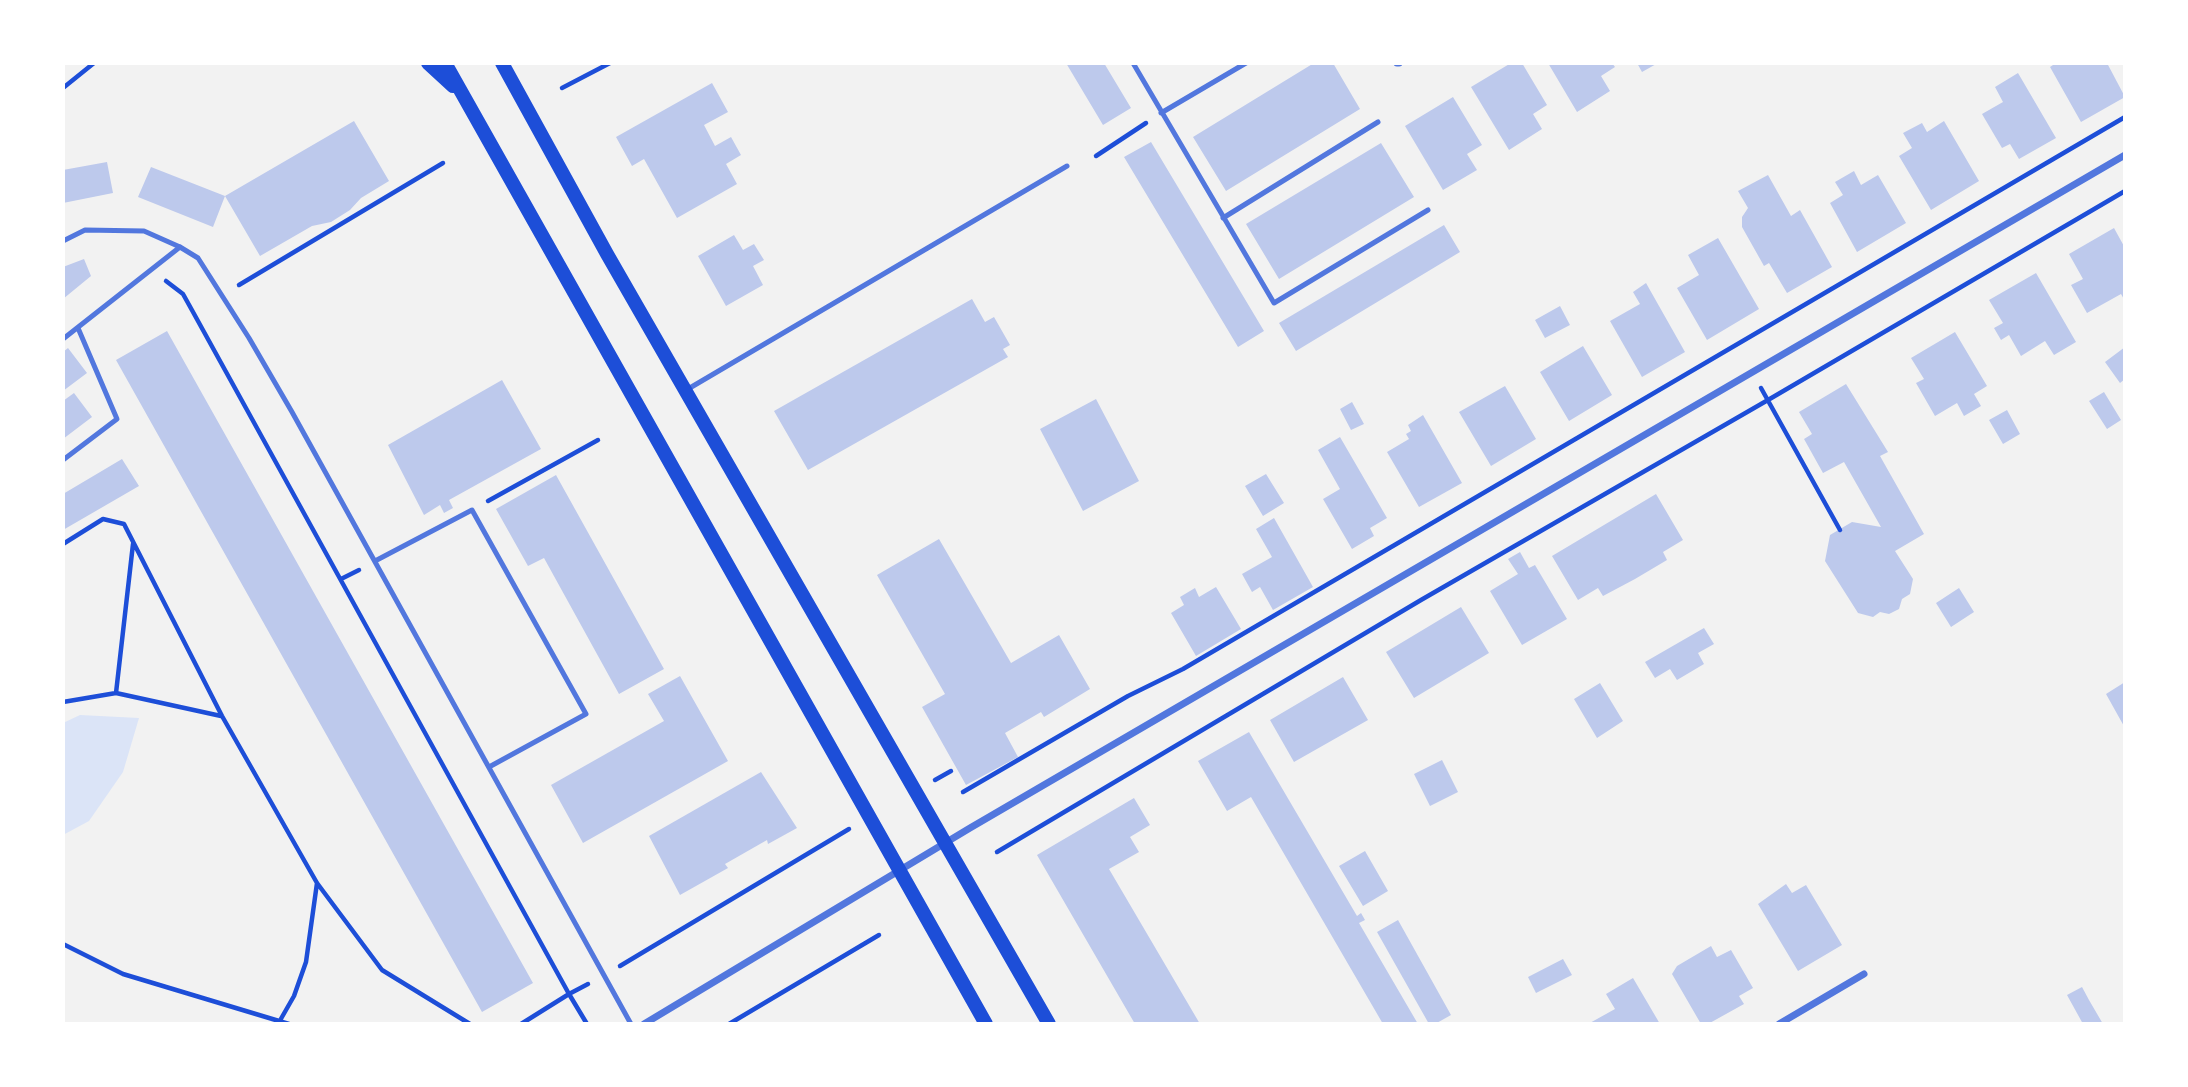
<!DOCTYPE html>
<html>
<head>
<meta charset="utf-8">
<style>
  body { margin:0 }
  #map { position:relative; width:2188px; height:1087px; overflow:hidden; background:#f2f2f2; font-family:"Exo 2",sans-serif }
  canvas { display:block }
  .frame { position:absolute; inset:0; border:65px solid #fff; pointer-events:none }
</style>
</head>
<body>
<div id="map">
<canvas width="2188" height="1087"></canvas>
<div class="frame"></div>
</div>
<script>
const c = document.querySelector('canvas').getContext('2d');
c.lineJoin = 'round';
function fill(path, color) {
  c.fillStyle = color;
  c.fill(path, 'evenodd');
}
function shape(rows) {
  const path = new Path2D();
  for (const r of rows) {
    path.moveTo(r[0], r[1]);
    for (let i = 2; i < r.length; i += 2) path.lineTo(r[i], r[i + 1]);
  }
  return path;
}
function strokePath(path, color, width, dash) {
  c.strokeStyle = color;
  c.lineWidth = width;
  c.lineCap = dash ? 'butt' : 'round';
  c.setLineDash(dash || []);
  c.stroke(path);
}
const green = shape([
  [80,715,139,718,123,772,89,821,63,835,63,723]
]);
const building = shape([
  [1066,63,1104,63,1131,108,1103,125],
  [1314,63,1333,63,1360,109,1226,191,1193,137],
  [1511,63,1522,63,1547,105,1533,114,1542,129,1509,150,1471,87],
  [1548,63,1612,63,1615,67,1601,76,1610,91,1577,112],
  [1637,63,1658,63,1642,72],
  [2056,63,2107,63,2125,97,2081,122,2050,67],
  [2018,73,2056,138,2019,159,2010,144,2002,148,1982,114,2003,102,1995,87],
  [712,83,728,112,704,125,715,146,731,137,741,155,726,164,737,184,677,218,644,159,632,166,616,137],
  [1453,97,1482,145,1467,154,1477,170,1443,190,1405,126],
  [354,121,389,181,361,198,350,210,331,222,312,226,260,256,225,196,213,227,138,197,151,167,225,196],
  [1944,121,1979,181,1931,210,1899,156,1912,148,1903,133,1922,123,1927,132],
  [1151,142,1264,331,1238,347,1124,157],
  [1381,143,1414,197,1279,279,1246,224],
  [107,162,113,193,63,203,63,170],
  [1854,171,1861,185,1878,175,1906,223,1857,252,1830,203,1843,195,1835,182],
  [1768,175,1791,216,1800,210,1832,267,1787,293,1769,263,1764,266,1742,227,1742,217,1748,208,1738,191],
  [1444,225,1460,252,1296,351,1279,323],
  [2114,228,2125,248,2125,301,2121,294,2087,313,2071,285,2083,279,2069,254],
  [734,235,743,250,754,244,764,260,753,266,763,285,726,306,698,256],
  [1718,238,1759,309,1707,340,1677,288,1699,275,1688,255],
  [84,259,91,276,63,299,63,267],
  [2036,273,2076,342,2054,355,2045,341,2021,356,2009,335,2001,340,1994,328,2003,323,1989,300],
  [1646,283,1685,352,1642,377,1610,321,1640,304,1633,292],
  [972,299,985,322,994,317,1010,345,1003,349,1008,357,808,470,774,411],
  [1560,306,1570,325,1545,338,1535,320],
  [167,331,533,983,482,1012,116,360],
  [1955,332,1987,386,1974,394,1981,406,1964,416,1957,403,1935,416,1916,383,1924,379,1911,358],
  [1583,346,1612,395,1569,421,1540,372],
  [2125,347,2125,379,2120,383,2105,362],
  [68,348,87,373,63,391,63,352],
  [502,380,541,449,449,500,453,508,444,513,440,505,424,515,388,445],
  [1846,384,1888,452,1880,456,1924,534,1895,551,1913,579,1910,594,1902,599,1899,609,1889,614,1880,612,1873,617,1858,613,1825,561,1830,535,1852,522,1881,527,1844,462,1823,473,1804,439,1812,434,1799,412],
  [1505,386,1536,439,1491,466,1459,412],
  [2104,392,2121,420,2107,429,2089,401],
  [74,393,92,417,63,439,63,401],
  [1096,399,1139,481,1083,511,1040,429],
  [1352,402,1364,424,1351,430,1340,409],
  [2007,410,2020,434,2003,444,1989,420],
  [1423,415,1462,483,1419,507,1387,452,1409,439,1406,434,1411,431,1408,425],
  [1340,437,1387,518,1370,528,1374,536,1352,549,1323,499,1340,489,1318,450],
  [122,459,139,486,63,530,63,494],
  [1266,474,1284,503,1263,516,1245,486],
  [556,475,664,669,619,694,544,558,528,566,496,509],
  [1656,494,1683,540,1663,552,1667,560,1635,579,1603,596,1598,588,1578,600,1552,556],
  [1274,518,1313,587,1273,610,1260,587,1252,592,1242,574,1272,557,1256,529],
  [939,539,1011,663,1059,635,1090,689,1044,717,1041,712,1005,733,1018,757,966,785,922,707,945,694,877,575],
  [1520,552,1529,568,1535,565,1567,619,1522,645,1490,591,1518,574,1508,559],
  [1216,587,1241,629,1196,656,1171,613,1184,605,1180,597,1195,588,1199,597],
  [1959,588,1974,612,1951,627,1936,603],
  [1461,607,1489,653,1414,698,1386,652],
  [1704,628,1714,644,1698,653,1704,664,1677,680,1670,669,1655,678,1645,662],
  [680,676,728,761,583,843,551,785,664,721,648,694],
  [1343,677,1368,720,1294,762,1270,720],
  [2125,682,2125,728,2106,694],
  [1600,683,1623,721,1597,738,1574,699],
  [1249,732,1357,916,1361,913,1365,920,1359,923,1418,1024,1383,1024,1251,797,1227,811,1198,761],
  [1442,760,1458,792,1430,806,1414,774],
  [761,772,797,828,768,844,767,840,725,864,728,868,680,895,649,836],
  [1134,798,1150,825,1130,837,1139,852,1109,869,1200,1024,1135,1024,1037,855],
  [1365,851,1388,891,1363,906,1339,866],
  [1786,884,1792,893,1806,885,1842,945,1798,971,1758,904],
  [1398,920,1451,1015,1435,1024,1429,1024,1377,932],
  [1711,946,1717,957,1731,950,1753,988,1739,996,1744,1004,1708,1024,1701,1024,1672,974,1677,966],
  [1563,959,1572,975,1536,993,1528,977],
  [1633,978,1660,1024,1588,1024,1615,1009,1606,994],
  [2082,987,2089,1000,2103,1024,2083,1024,2067,995]
]);
const path = shape([
  [63,88,94,63],
  [562,88,610,63],
  [1096,156,1146,123],
  [166,281,183,294,193,312,569,994,588,984],
  [239,285,443,163],
  [1761,388,1840,530],
  [488,501,598,440],
  [63,544,103,519,124,524,222,716,317,883,382,970,470,1024],
  [341,579,359,570],
  [116,693,133,544],
  [63,702,116,693,221,716],
  [935,780,951,771],
  [963,792,1128,696,1183,669,2125,117],
  [997,852,1421,600,1768,400,2125,191],
  [63,944,123,974,289,1024],
  [620,966,849,829],
  [278,1024,294,996,306,962,317,883],
  [521,1024,569,994,587,1024],
  [729,1024,879,935]
]);
const service = shape([
  [1133,63,1274,303,1428,210],
  [1161,113,1246,63],
  [1223,218,1378,122],
  [63,241,85,230,144,231,180,247,198,258,249,338,292,412,631,1024],
  [63,339,180,247],
  [688,389,1067,166],
  [63,460,117,419,78,328],
  [375,561,472,510,586,714,489,767]
]);
const minor = shape([
  [1397,63,1399,63],
  [644,1024,970,828,2125,155],
  [1779,1024,1864,974]
]);
const secondary = shape([
  [428,63,453,86],
  [445,63,986,1024],
  [502,63,607,254,1049,1024]
]);
fill(green, '#dbe4f7');
fill(building, '#bdc9ec');
strokePath(path, '#1d4ed8', 4.5);
strokePath(service, '#5277de', 5);
strokePath(minor, '#5277de', 7);
strokePath(secondary, '#1d4ed8', 14);
</script>
</body>
</html>
